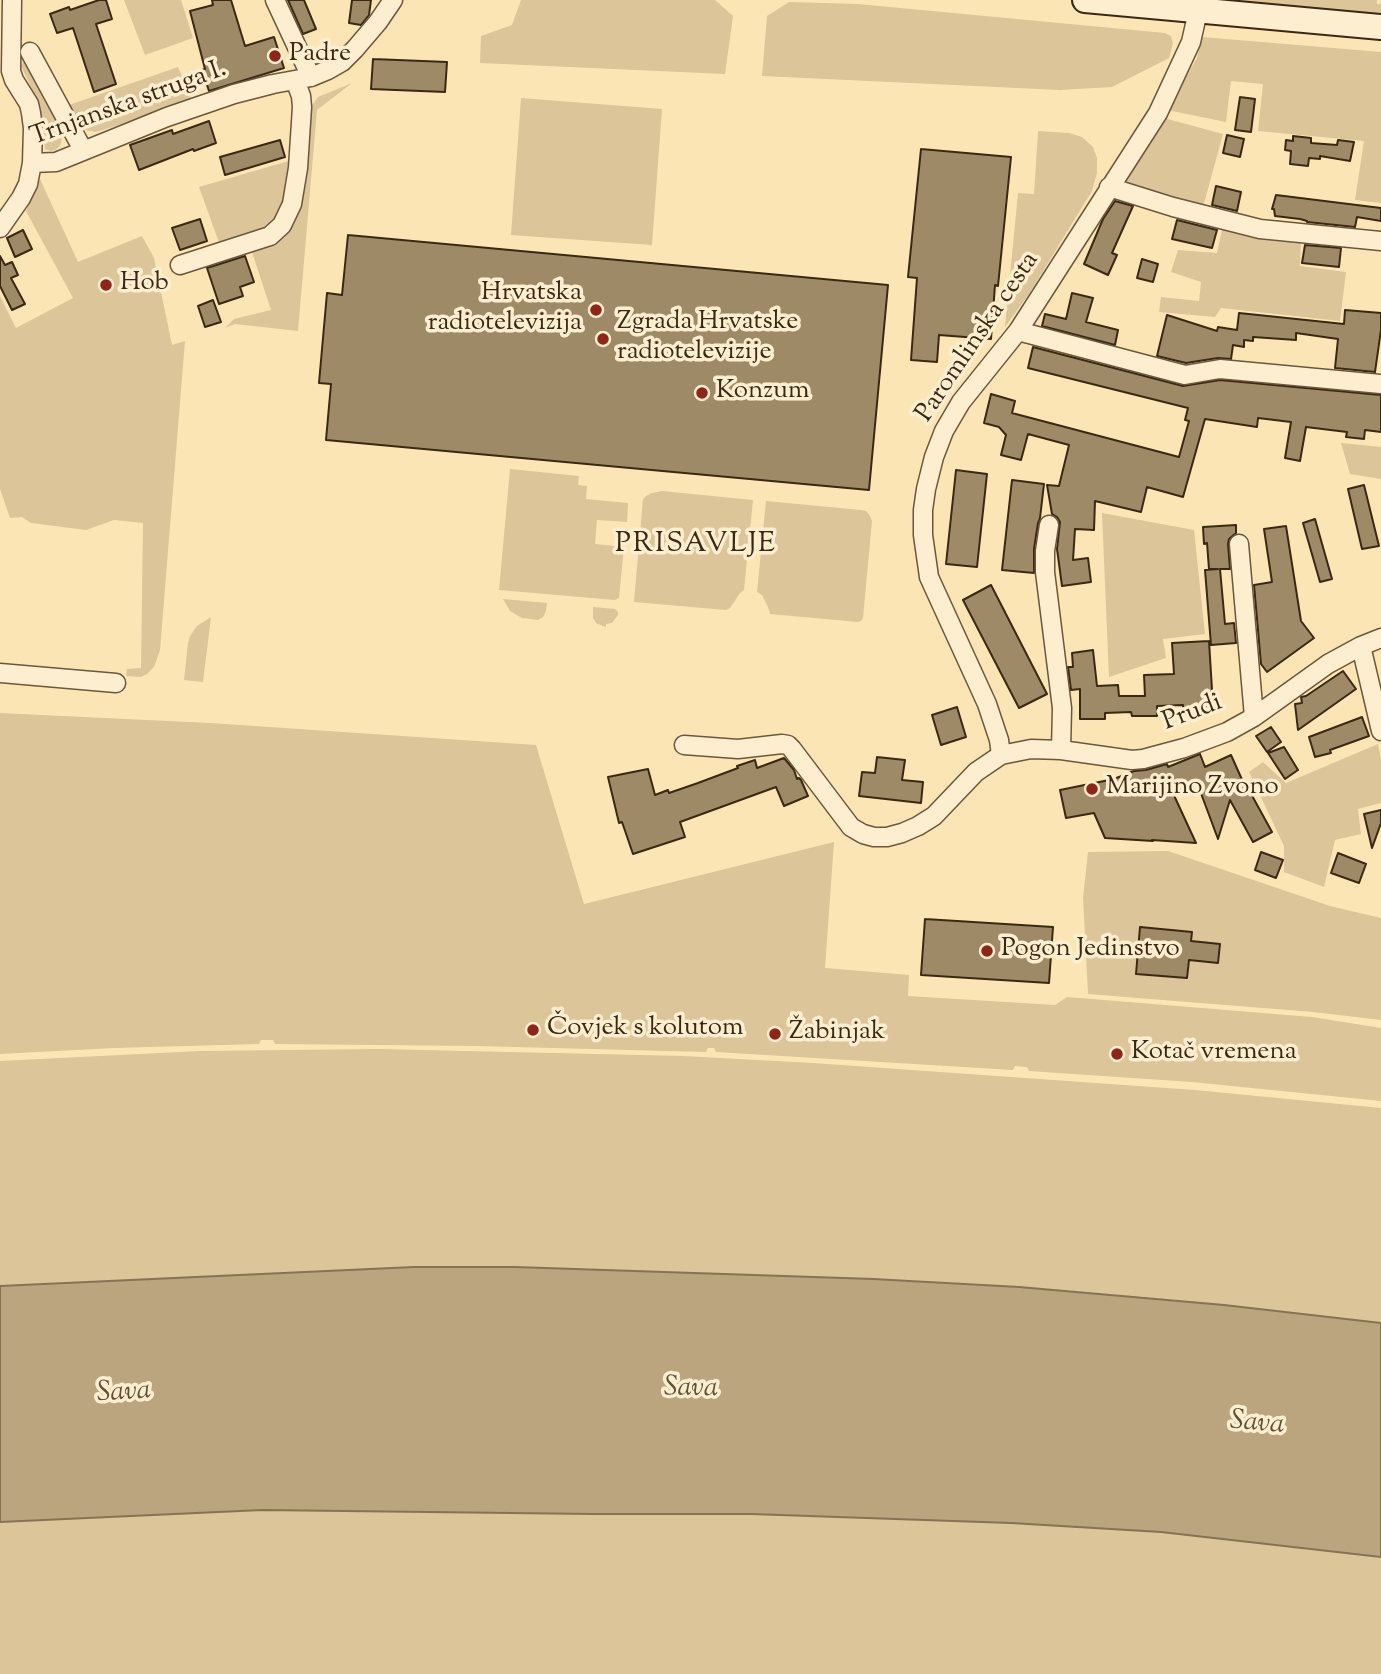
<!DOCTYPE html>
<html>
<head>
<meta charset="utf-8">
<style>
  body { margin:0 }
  canvas { display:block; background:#fce5b5 }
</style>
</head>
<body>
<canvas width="1381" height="1674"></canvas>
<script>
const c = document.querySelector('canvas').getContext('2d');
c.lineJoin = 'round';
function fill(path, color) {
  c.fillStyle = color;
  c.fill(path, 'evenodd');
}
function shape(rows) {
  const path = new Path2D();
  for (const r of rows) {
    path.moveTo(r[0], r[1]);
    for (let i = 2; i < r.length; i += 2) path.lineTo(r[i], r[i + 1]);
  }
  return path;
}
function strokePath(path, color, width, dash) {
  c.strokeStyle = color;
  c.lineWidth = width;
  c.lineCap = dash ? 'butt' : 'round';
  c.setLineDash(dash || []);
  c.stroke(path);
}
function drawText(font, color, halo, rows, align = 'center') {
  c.font = font + ' "Sorts Mill Goudy",serif';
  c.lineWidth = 7;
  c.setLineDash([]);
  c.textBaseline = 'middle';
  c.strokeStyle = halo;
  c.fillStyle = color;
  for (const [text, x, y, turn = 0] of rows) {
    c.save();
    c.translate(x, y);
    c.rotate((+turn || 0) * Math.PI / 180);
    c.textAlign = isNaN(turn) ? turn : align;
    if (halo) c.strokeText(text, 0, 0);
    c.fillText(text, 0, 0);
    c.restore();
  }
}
const green = shape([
  [124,0,181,0,193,38,145,55],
  [521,0,715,0,733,16,725,74,480,63,481,36,512,25],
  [1210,0,1377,0,1377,4,1380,4,1381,1,1381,16],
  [789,2,858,4,1165,33,1171,36,1173,43,1169,58,1112,87,1060,90,762,76,767,16],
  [1202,37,1381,52,1381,203,1355,200,1364,141,1258,131,1263,84,1231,81,1226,122,1167,110,1197,58],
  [24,60,63,128,61,144,56,150,51,151,45,149,44,136,42,135,39,104,21,66],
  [178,67,193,102,96,132,85,130,69,105],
  [352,83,317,110,298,331,235,324,225,328,234,319,271,310,251,249,283,237,290,229,298,207,310,108,318,97],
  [521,98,662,109,652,245,511,235],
  [1164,118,1223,134,1203,207,1123,182],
  [1038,131,1069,133,1082,137,1093,147,1097,158,1097,173,1092,191,1029,294,1005,327,1018,193,1034,194],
  [292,160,287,195,280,218,271,228,221,248,199,187],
  [40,179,78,262,142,236,154,258,172,345,185,341,160,650,154,667,147,674,141,677,126,676,127,669,141,668,143,523,114,520,86,530,31,523,22,517,10,518,0,489,0,296,16,328,73,298,26,211],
  [1223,225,1301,238,1300,266,1346,272,1340,321,1221,308,1215,317,1159,312,1161,297,1199,301,1201,282,1171,272,1178,250,1217,253],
  [1341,443,1381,447,1381,479,1350,474],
  [510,469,579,476,578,485,587,486,586,499,628,503,627,522,597,520,595,544,624,547,619,598,615,600,499,590],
  [662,491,753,500,744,590,740,593,730,608,726,610,634,602,643,499,646,496,652,493],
  [766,501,861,510,866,511,870,516,872,521,863,618,861,621,858,622,770,614,768,607,762,595,757,592],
  [1102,513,1194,530,1205,634,1163,639,1166,658,1109,677],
  [503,599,547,603,546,611,543,617,538,620,522,618,510,611],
  [593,607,615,609,618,612,618,615,612,623,606,624,606,627,603,626,596,623,593,618],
  [211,617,203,682,184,680,188,643,190,636,197,626],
  [0,713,210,723,536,745,584,904,834,842,825,968,909,975,908,996,1055,1005,1067,997,1312,1017,1381,1028,1381,1101,1192,1082,1029,1071,1027,1067,1015,1066,1013,1070,716,1052,714,1048,708,1048,706,1052,477,1046,275,1044,273,1040,261,1040,259,1044,114,1048,0,1054],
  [1378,744,1381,759,1381,803,1358,809,1361,834,1335,840,1324,887,1284,872,1284,846,1249,772,1263,762,1286,783],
  [1168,851,1330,906,1381,918,1381,1020,1313,1012,1088,994,1083,898,1088,852],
  [379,1049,683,1056,813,1063,1195,1090,1381,1108,1381,1323,1224,1305,1019,1287,873,1279,515,1267,414,1267,0,1286,0,1061,200,1051],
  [262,1510,593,1514,751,1514,1011,1523,1161,1532,1381,1557,1381,1674,0,1674,0,1522]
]);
const water = shape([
  [414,1267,515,1267,873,1279,1019,1287,1224,1305,1381,1323,1381,1557,1161,1532,1011,1523,751,1514,593,1514,262,1510,0,1522,0,1286,414,1267]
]);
const building = shape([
  [99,0,106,0,112,19,96,24,116,84,94,92,73,28,57,33,50,14,69,7,70,10,99,0],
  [212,0,231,0,245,46,274,37,284,68,209,91,202,70,205,69,190,11,213,5,212,0],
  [288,0,304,0,316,29,303,34,288,0],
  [352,0,371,0,369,15,361,25,349,23,352,0],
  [373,59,447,62,445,92,371,89,373,59],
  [1240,97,1255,99,1251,132,1235,130,1240,97],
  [209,121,216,143,194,151,193,149,139,170,130,145,172,130,173,134,209,121],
  [1227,135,1244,139,1240,157,1223,153,1227,135],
  [1293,136,1311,138,1311,143,1337,145,1338,140,1354,142,1350,161,1320,156,1320,159,1309,158,1308,166,1290,164,1291,151,1285,150,1286,140,1293,141,1293,136],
  [280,140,285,157,225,175,220,157,280,140],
  [921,149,1011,157,998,286,995,285,991,339,939,335,937,362,911,360,917,278,908,277,921,149],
  [1216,186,1241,192,1237,211,1212,205,1216,186],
  [1276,195,1381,208,1381,221,1357,217,1355,227,1307,222,1307,221,1300,219,1275,216,1274,209,1272,209,1276,195],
  [1115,201,1133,206,1112,253,1117,255,1108,275,1084,264,1103,219,1115,201],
  [200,219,207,241,180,250,172,228,200,219],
  [1177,220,1217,230,1212,248,1172,239,1177,220],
  [23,230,32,249,15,257,7,238,23,230],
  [348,235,888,285,869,490,326,440,331,384,319,383,327,293,342,295,348,235],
  [1305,245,1341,248,1339,267,1302,263,1305,245],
  [0,256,5,265,12,262,18,275,11,278,25,304,12,310,0,286,0,256],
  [245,256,254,282,240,287,243,296,219,304,207,268,245,256],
  [1142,259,1158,264,1153,282,1137,278,1142,259],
  [1072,293,1093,298,1086,322,1118,330,1115,345,1042,326,1045,314,1066,319,1072,293],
  [213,300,221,322,205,327,198,306,213,300],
  [1345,310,1381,313,1381,330,1375,372,1335,368,1338,339,1296,333,1296,340,1253,337,1253,341,1244,340,1244,347,1233,345,1231,359,1218,358,1186,363,1157,356,1167,315,1217,331,1218,327,1237,330,1239,313,1344,324,1345,310],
  [1033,347,1183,386,1220,380,1381,395,1381,432,1365,430,1364,439,1346,437,1347,432,1306,427,1300,461,1285,458,1291,422,1258,418,1257,427,1205,419,1183,497,1147,487,1141,512,1095,501,1094,530,1075,529,1073,560,1088,558,1091,582,1062,586,1057,549,1060,522,1057,517,1052,514,1047,485,1059,486,1069,445,1028,434,1021,460,1001,455,1006,435,999,427,984,423,991,394,1015,401,1012,413,1179,457,1189,421,1185,420,1188,408,1028,368,1033,347],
  [956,470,987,474,977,567,946,564,956,470],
  [1012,480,1044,484,1040,518,1038,523,1034,549,1034,573,1002,570,1012,480],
  [1364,485,1379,546,1362,549,1348,489,1364,485],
  [1315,519,1332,579,1320,582,1303,523,1315,519],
  [1236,525,1236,533,1229,539,1228,544,1230,569,1220,569,1225,624,1234,623,1236,643,1211,645,1205,570,1218,569,1209,569,1207,543,1204,544,1203,527,1236,525],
  [1286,526,1301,621,1314,638,1267,672,1261,664,1254,585,1272,582,1264,529,1286,526],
  [991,585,1047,694,1019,708,963,600,991,585],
  [1209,641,1213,706,1183,708,1183,705,1157,706,1157,716,1132,716,1131,712,1105,713,1105,719,1080,719,1080,689,1071,690,1068,667,1073,667,1072,653,1093,650,1097,686,1118,685,1119,696,1145,696,1144,675,1174,674,1172,643,1209,641],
  [1343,671,1356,689,1298,730,1295,704,1302,703,1301,697,1306,696,1343,671],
  [957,707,966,737,941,745,932,715,957,707],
  [1362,717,1369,736,1330,750,1331,753,1315,757,1309,737,1362,717],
  [1271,727,1281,742,1267,752,1256,736,1271,727],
  [1284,747,1298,770,1285,779,1268,753,1284,747],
  [1200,754,1205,767,1231,755,1248,793,1250,792,1272,832,1253,842,1230,800,1218,839,1196,780,1172,791,1196,843,1152,840,1153,841,1105,838,1094,813,1066,818,1060,790,1114,779,1134,771,1146,770,1167,764,1168,767,1200,754],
  [877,757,905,760,902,780,923,782,921,803,859,796,862,772,875,773,877,757],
  [784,758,794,770,797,779,799,778,801,780,808,796,784,806,776,787,680,822,685,837,633,854,622,822,619,823,608,777,648,769,655,795,668,790,669,793,698,783,738,768,737,766,755,760,757,768,784,758],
  [1381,810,1381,823,1372,848,1364,814,1381,810],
  [1261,852,1283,860,1276,878,1255,870,1261,852],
  [1338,853,1366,864,1359,883,1331,873,1338,853],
  [925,919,1053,927,1049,983,921,975,925,919],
  [1140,927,1192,932,1191,941,1220,944,1218,963,1189,960,1187,978,1136,974,1140,927]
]);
const minor = shape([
  [12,0,11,71,14,80,29,104,31,113,33,128,32,163],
  [275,0,311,77],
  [30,52,83,150],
  [1109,187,1173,207,1260,229,1381,241],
  [0,228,21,198,28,184,32,163,56,162,167,117,234,94,273,84,311,77,328,70,342,62,355,49,378,22,393,0],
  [180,265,270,236,282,225,292,204,298,168,302,107,301,96,295,80],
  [1018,331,1185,375,1220,369,1381,384],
  [1049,525,1045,551,1045,572,1062,708,1061,750],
  [1239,544,1254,717],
  [1361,646,1381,731],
  [0,673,116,683],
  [684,745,738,749,782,744,788,745,792,749,851,827,863,834,874,837,887,837,902,833,918,826,934,816,976,772,1001,755,1031,749,1061,750,1132,760,1143,759,1184,748,1227,732,1254,717,1328,664,1361,646,1381,638],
  [1001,755,999,740,987,704,929,577,923,535,923,510,926,489,934,457,944,431,961,402,1018,331,1158,113,1191,42,1198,11]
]);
const secondary = shape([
  [1085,0,1381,27]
]);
const markers = [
  [275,56,7,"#8f2418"],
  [106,285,7,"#8f2418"],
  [596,310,7,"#8f2418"],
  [603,339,7,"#8f2418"],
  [702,393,7,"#8f2418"],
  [1092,789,7,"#8f2418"],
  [987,951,7,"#8f2418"],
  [533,1030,7,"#8f2418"],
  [775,1034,7,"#8f2418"],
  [1117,1054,7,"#8f2418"]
];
const poiNames = [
  ["Padre",289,56],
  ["Hob",120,285],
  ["Hrvatska",582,295,"right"],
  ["radiotelevizija",582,325,"right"],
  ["Zgrada Hrvatske",617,324],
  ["radiotelevizije",617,354],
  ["Konzum",716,393],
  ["Marijino Zvono",1106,789],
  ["Pogon Jedinstvo",1001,951],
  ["Čovjek s kolutom",547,1030],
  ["Žabinjak",789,1034],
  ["Kotač vremena",1131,1054]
];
const streetNames = [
  ["Trnjanska struga I.",129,105,-20],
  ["Paromlinska cesta",979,338,-56],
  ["Prudi",1193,714,-21]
];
const neighbourhoodNames = [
  ["PRISAVLJE",696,546]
];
const waterNames = [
  ["Sava",691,1390,1],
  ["Sava",124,1394,-3],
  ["Sava",1257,1425,5]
];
fill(green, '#dbc599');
fill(water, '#baa57e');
strokePath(water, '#877353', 2);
fill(building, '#9f8a67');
strokePath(building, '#3b2813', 2);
strokePath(minor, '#6b573c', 21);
strokePath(secondary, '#3b2813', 28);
strokePath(minor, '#fdeecf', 18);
strokePath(secondary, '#fdeecf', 24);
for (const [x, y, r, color] of markers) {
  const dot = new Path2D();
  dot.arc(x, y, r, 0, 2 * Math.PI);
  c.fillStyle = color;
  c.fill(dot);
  strokePath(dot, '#fdeecf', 2.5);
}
drawText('26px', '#3b2813', '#fdeecf', poiNames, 'left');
drawText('26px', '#3b2813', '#fdeecf', streetNames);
c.letterSpacing = '2px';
drawText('28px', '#3b2813', '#fdeecf', neighbourhoodNames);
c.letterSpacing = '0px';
drawText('italic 28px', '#614e33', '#fdeecf', waterNames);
</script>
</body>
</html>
